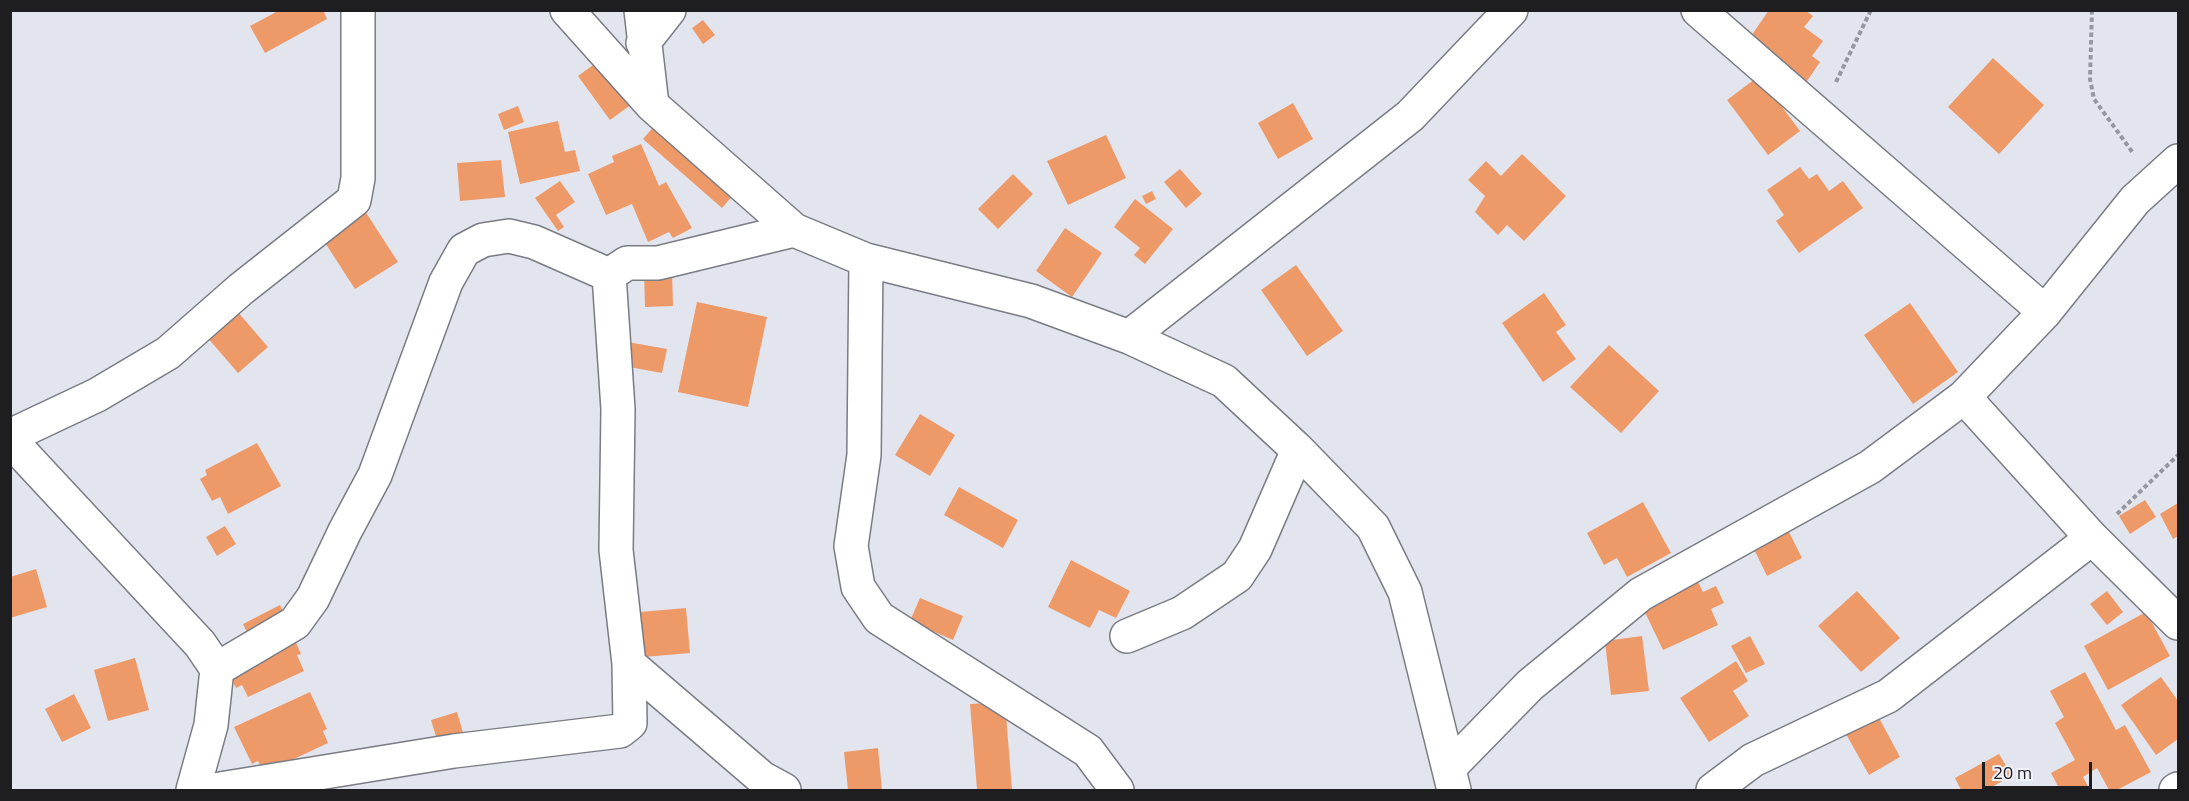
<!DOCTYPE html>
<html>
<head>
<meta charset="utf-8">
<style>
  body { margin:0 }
  #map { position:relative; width:2189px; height:801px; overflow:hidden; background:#e3e5ee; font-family:"Titillium Web",sans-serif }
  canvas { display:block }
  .frame { position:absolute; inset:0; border:12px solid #1e1e21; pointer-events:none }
  .scale { position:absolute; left:1982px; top:762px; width:110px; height:27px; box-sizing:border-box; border:3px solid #1e1e21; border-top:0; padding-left:8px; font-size:18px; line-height:21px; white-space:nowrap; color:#1e1e21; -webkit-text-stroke:4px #f0f2fb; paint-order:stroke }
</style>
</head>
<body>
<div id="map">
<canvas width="2189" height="801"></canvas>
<div class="frame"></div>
<div class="scale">20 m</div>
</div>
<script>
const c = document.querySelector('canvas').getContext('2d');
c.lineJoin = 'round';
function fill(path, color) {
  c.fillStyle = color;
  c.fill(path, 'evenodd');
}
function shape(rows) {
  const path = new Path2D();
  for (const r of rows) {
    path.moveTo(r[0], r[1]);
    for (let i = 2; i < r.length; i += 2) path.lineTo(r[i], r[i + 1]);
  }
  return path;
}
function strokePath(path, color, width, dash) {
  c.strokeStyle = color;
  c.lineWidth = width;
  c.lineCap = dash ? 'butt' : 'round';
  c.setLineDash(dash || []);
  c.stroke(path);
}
const building = shape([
  [280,10,323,10,327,19,265,53,250,26],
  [1769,10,1805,10,1813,16,1804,27,1823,41,1812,56,1820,62,1805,84,1747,42],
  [703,20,715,35,703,44,692,28],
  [1993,58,2044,105,1999,154,1948,107],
  [600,60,632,104,610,120,578,76],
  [1759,76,1800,131,1768,155,1727,100],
  [1293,103,1313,139,1278,159,1258,123],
  [518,106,524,122,504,130,498,114],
  [558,121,565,152,575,150,580,171,520,184,508,132],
  [655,125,734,194,722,208,643,139],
  [1106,135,1126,178,1068,205,1047,161],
  [641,144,659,186,666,182,692,228,673,238,669,232,648,242,632,204,606,215,588,174,614,162,612,156],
  [1522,154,1566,196,1524,241,1507,225,1498,235,1475,212,1485,196,1468,180,1486,161,1501,176],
  [501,160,505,197,460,201,457,163],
  [1800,167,1809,179,1817,174,1829,191,1843,181,1863,208,1799,253,1776,221,1784,215,1767,190],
  [1180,169,1202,194,1186,208,1164,182],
  [1013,174,1033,194,998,229,978,209],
  [560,181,575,202,556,215,564,227,558,231,535,198],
  [1152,191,1156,199,1146,204,1142,196],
  [1135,199,1173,229,1145,264,1134,255,1140,248,1114,227],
  [363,208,398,262,355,289,320,235],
  [1065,228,1102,253,1072,297,1036,271],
  [1296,265,1343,331,1307,356,1261,290],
  [672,270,673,306,645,307,644,271],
  [1544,293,1566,325,1556,332,1576,359,1543,382,1502,323],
  [697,302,767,317,748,407,678,392],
  [1910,303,1958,372,1913,404,1864,335],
  [237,311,268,347,238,373,207,337],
  [622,341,667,349,662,373,618,365],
  [1609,345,1659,391,1621,433,1570,387],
  [920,414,955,435,930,476,895,455],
  [257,443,281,486,228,514,220,497,212,501,200,479,207,475,205,470],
  [959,487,1018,520,1003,548,944,515],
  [2145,500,2156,517,2130,534,2119,516],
  [1643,502,1671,553,1627,577,1617,558,1604,565,1587,533],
  [2178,503,2178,536,2173,539,2160,514],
  [225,526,236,544,217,556,206,537],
  [1786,526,1802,558,1767,576,1751,543],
  [1071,560,1130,591,1116,618,1099,610,1090,628,1048,607],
  [36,569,47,607,10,618,10,577],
  [1697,580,1703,592,1716,586,1724,603,1711,609,1718,625,1663,650,1642,606],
  [1857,591,1900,638,1861,672,1818,626],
  [2107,591,2123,612,2107,625,2090,604],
  [920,598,963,616,953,640,910,621],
  [280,605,288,622,251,641,243,624],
  [686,608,690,653,632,658,628,613],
  [2146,612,2170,656,2108,690,2084,646],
  [293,636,301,654,297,655,304,671,248,697,242,685,236,688,226,668],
  [1642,636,1649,691,1611,695,1605,641],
  [1750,636,1765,664,1746,673,1731,646],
  [135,658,149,710,108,721,94,670],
  [1736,661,1748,681,1733,691,1749,716,1709,742,1680,698],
  [2085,672,2116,730,2125,725,2151,772,2117,790,2109,790,2097,768,2083,777,2090,790,2060,790,2051,773,2075,760,2055,723,2064,717,2050,691],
  [2161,677,2178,701,2178,739,2156,755,2121,705],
  [310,692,327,729,323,731,328,743,264,773,258,761,252,764,234,727],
  [74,694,91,728,62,742,45,709],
  [1005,702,1012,790,977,790,970,704],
  [457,712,464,736,438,743,431,720],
  [1878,716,1900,757,1869,775,1846,734],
  [878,748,882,790,848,790,844,752],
  [1999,754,2012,776,1986,790,1961,790,1955,778]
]);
const path = shape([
  [2092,10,2090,79,2094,99,2133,153],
  [1836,82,1871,10],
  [2117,514,2178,455]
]);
const minor = shape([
  [567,10,652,105,794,230,866,260,1031,301,1129,337,1224,381,1298,450,1373,527,1405,592,1454,790],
  [641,10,652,105],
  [1698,10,2045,312],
  [643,43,669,10],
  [866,260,864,455,851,546,858,587,879,618,1088,751,1117,790],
  [1129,337,1410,116,1511,10],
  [1964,397,2092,538,2178,623],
  [10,436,97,395,168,353,241,289,354,200,358,178,358,10],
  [10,440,200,644,217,669,211,725,193,790],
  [1127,636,1182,613,1237,576,1255,549,1298,450],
  [629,664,762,778,784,790],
  [217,669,295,623,313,598,345,531,375,475,446,282,464,250,483,240,509,236,534,242,609,275,627,263,658,263,794,230],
  [1449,768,1530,685,1641,594,1870,467,1964,397,2045,312,2135,200,2178,161],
  [214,790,454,751,620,731,630,723,629,664,616,550,618,409,609,275],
  [1713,790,1753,760,1888,696,2092,538],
  [2176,790,2178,789]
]);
fill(building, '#ee9968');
strokePath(minor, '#7a7c84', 36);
strokePath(path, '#96979e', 4, [4.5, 3]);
strokePath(minor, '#fff', 33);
</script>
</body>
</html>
